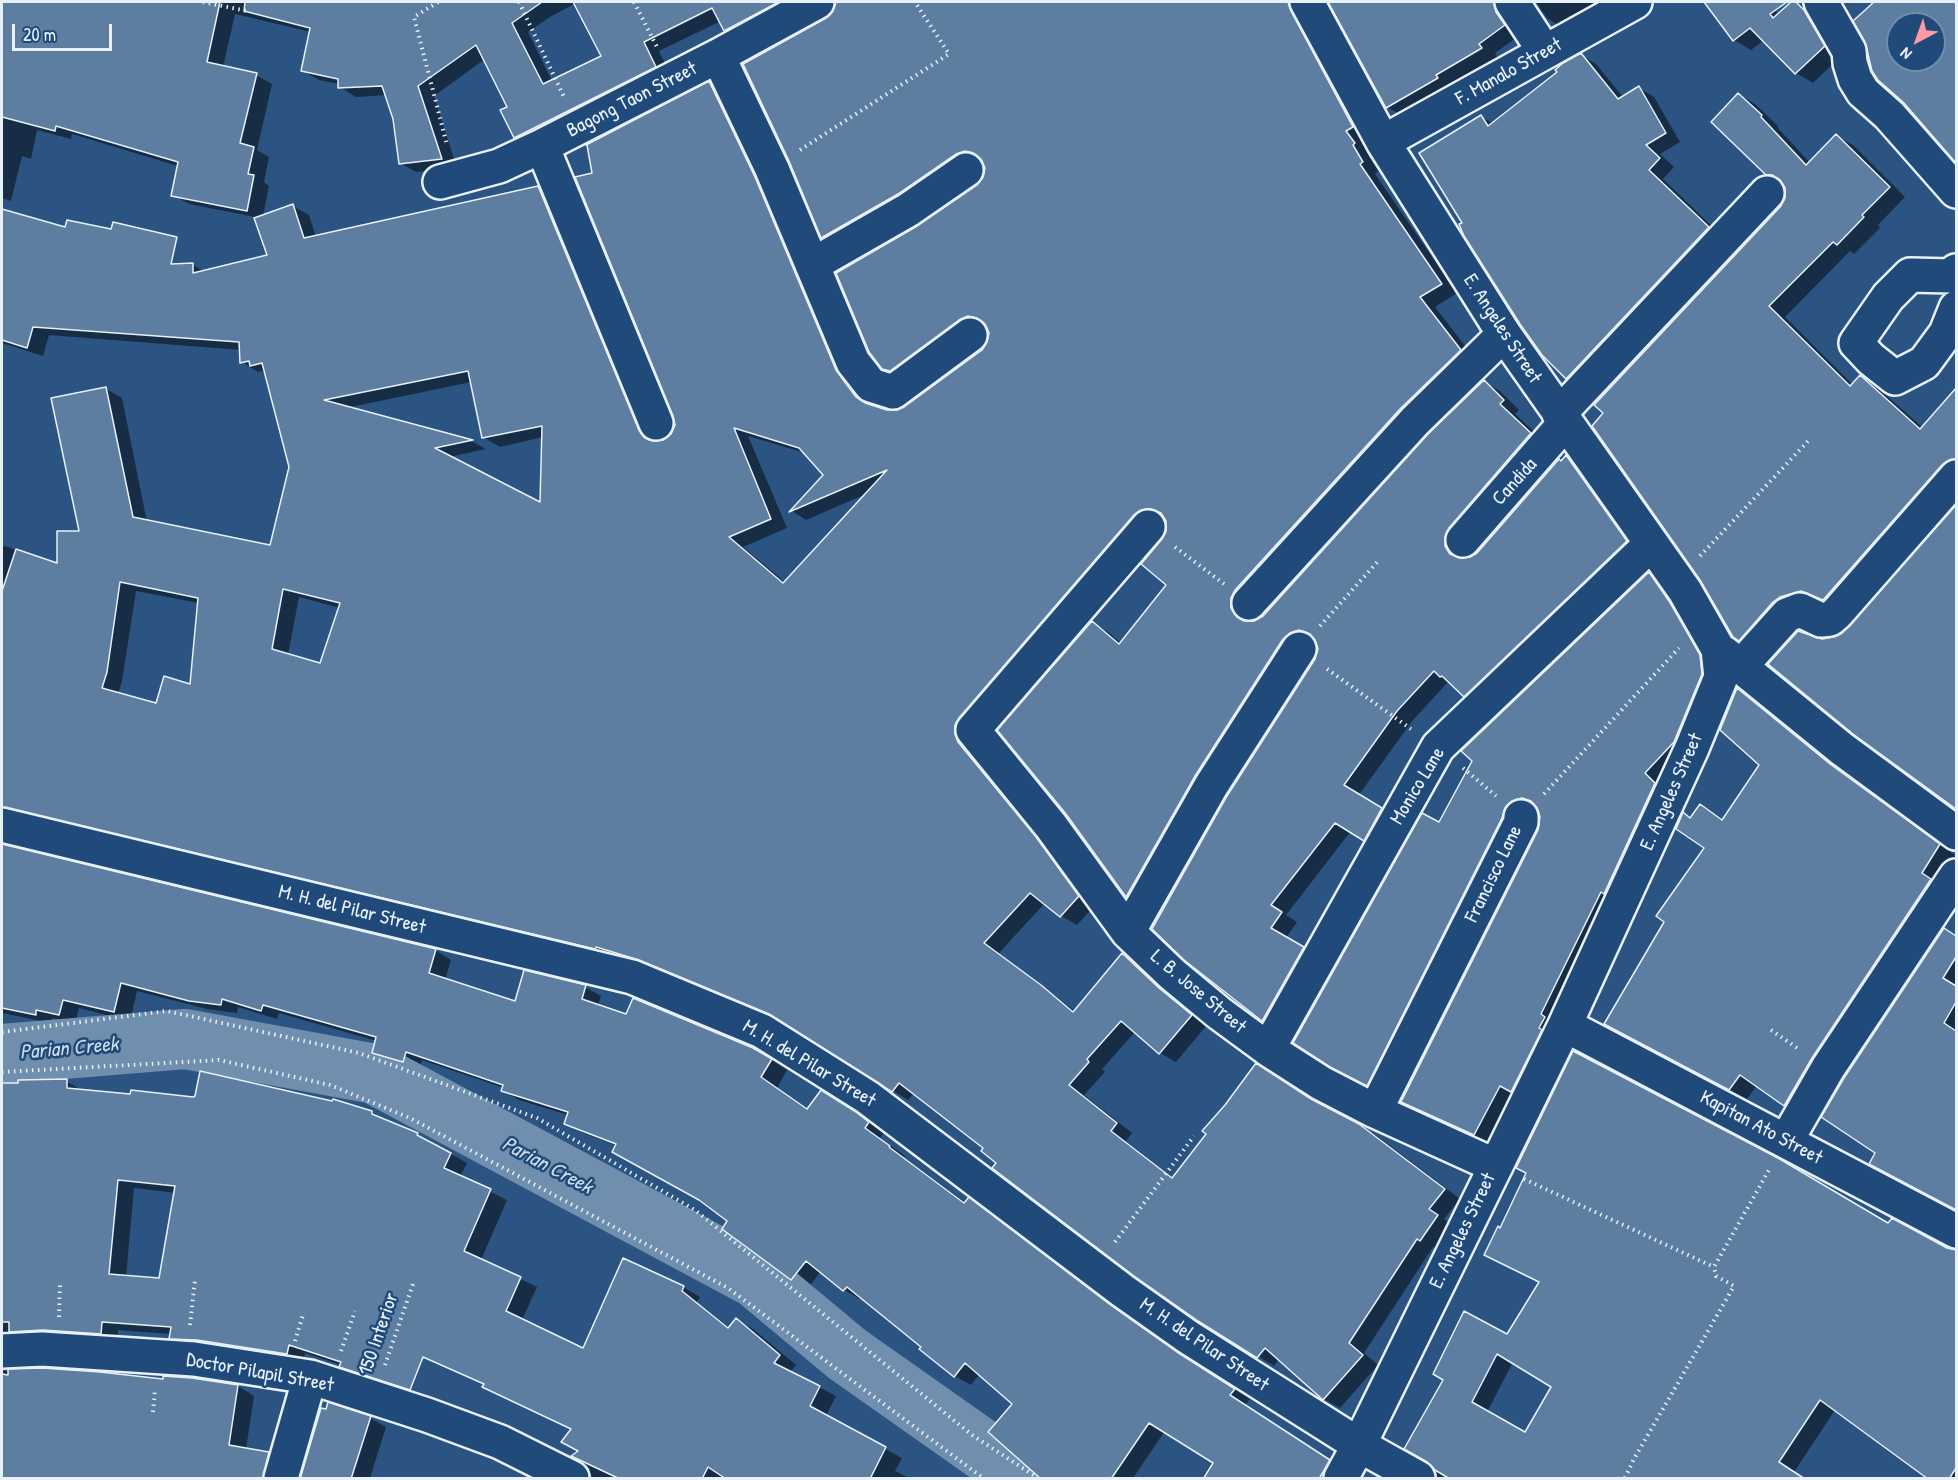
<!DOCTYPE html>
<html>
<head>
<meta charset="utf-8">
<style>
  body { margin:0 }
  #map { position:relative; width:1958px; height:1480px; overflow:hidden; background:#2b5482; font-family:"Patrick Hand",sans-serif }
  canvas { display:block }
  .frame { position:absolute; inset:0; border:3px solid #e8f1f8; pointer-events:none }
  .north { position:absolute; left:1886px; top:12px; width:60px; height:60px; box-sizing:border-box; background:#1f4a7a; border:2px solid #6f8dac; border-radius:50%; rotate:221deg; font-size:16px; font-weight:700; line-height:24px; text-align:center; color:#e8f1f8 }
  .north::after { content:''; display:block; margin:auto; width:21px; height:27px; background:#ff9aa2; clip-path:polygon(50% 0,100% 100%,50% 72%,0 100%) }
  .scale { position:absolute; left:12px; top:24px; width:100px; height:27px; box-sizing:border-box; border:3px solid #e8f1f8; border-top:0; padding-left:8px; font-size:18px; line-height:21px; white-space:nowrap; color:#e8f1f8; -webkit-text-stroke:4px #1f4a7a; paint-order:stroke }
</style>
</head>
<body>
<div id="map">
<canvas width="1958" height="1480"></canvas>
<div class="frame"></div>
<div class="north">N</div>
<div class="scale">20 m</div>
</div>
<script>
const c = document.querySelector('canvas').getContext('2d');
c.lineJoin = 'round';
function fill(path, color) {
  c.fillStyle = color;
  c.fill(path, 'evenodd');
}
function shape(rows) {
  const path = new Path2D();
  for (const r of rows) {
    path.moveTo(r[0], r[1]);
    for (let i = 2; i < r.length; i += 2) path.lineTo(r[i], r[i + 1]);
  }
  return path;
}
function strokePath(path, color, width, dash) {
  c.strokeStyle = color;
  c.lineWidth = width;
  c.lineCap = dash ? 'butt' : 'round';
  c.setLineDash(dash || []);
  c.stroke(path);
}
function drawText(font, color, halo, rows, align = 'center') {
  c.font = font + ' "Patrick Hand",sans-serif';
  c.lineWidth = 5;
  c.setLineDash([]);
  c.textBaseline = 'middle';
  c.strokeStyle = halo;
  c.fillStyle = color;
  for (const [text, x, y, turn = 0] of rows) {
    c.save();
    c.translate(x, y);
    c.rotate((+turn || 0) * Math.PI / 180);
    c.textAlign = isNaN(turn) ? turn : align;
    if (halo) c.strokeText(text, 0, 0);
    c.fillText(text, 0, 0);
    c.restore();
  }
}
const shadow = shape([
  [2,2,811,2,741,40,725,30,721,21,659,51,671,76,531,147,515,137,509,108,485,59,434,96,457,168,416,172,400,163,395,119,387,95,356,97,340,87,339,84,319,80,303,71,311,32,235,14,223,67,256,75,272,84,257,150,269,157,264,182,269,186,263,216,293,206,309,215,316,237,538,187,554,196,656,443,663,442,672,435,676,425,594,175,709,83,725,92,852,380,871,406,887,411,897,412,905,408,983,351,989,343,990,333,985,325,976,328,900,377,883,368,918,228,978,187,985,178,986,168,983,159,972,163,838,246,822,237,827,19,835,12,837,2,1307,2,1368,136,1361,140,1370,153,1368,155,1378,171,1375,174,1457,293,1435,307,1476,360,1246,609,1247,620,1249,623,1256,622,1264,617,1484,382,1500,391,1519,410,1515,414,1546,443,1461,556,1463,560,1470,559,1478,554,1567,457,1582,466,1642,551,1481,705,1465,695,1449,681,1413,720,1358,796,1397,818,1380,849,1351,831,1286,915,1297,922,1286,938,1319,958,1279,1029,1263,1020,1185,959,1316,660,1319,649,1317,639,1306,641,1143,905,1127,896,1067,813,1092,623,1108,632,1121,643,1168,585,1163,540,1168,531,1167,521,1165,517,1158,518,975,727,1094,906,1077,925,1061,916,1045,903,999,953,1076,1012,1123,955,1139,964,1175,999,1207,1025,1176,1062,1160,1053,1135,1032,1102,1069,1105,1072,1084,1095,1132,1133,1126,1141,1173,1178,1320,1105,1376,1135,1460,1199,1444,1219,1453,1225,1437,1249,1433,1247,1364,1353,1378,1365,1340,1408,1324,1399,1279,1359,1274,1366,1199,1320,998,1162,985,1148,914,1093,908,1100,782,1020,657,968,612,955,611,957,2,826,2,547,5,546,58,566,81,532,106,389,122,398,147,522,271,547,291,467,267,374,261,371,258,372,242,362,241,350,49,335,43,356,2,343,2,246,144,275,193,265,205,272,269,256,255,217,189,204,173,195,178,166,72,134,71,139,37,130,31,159,22,156,11,201,2,198],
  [576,3,603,56,552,81,528,32,550,17],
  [471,382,483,437,500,447,543,437,541,504,449,457,486,449,473,442,346,408],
  [748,436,805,453,825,475,792,511,806,520,866,494,785,582,743,547,787,528],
  [136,591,199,603,191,686,157,705,118,694,122,681],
  [299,597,340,608,321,665,288,655],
  [1330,2,1512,2,1520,35,1495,53,1497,57,1451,85,1453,87,1403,116,1387,107],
  [1536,2,1606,2,1563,28,1547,18],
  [1706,2,1770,2,1779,15,1795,2,1811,11,1841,56,1813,83,1796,73,1764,40,1751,50,1734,40],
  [1876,2,1956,2,1956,161,1904,101,1855,21],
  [1898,24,1934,24,1934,60,1898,60],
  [1581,55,1596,64,1623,97,1639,88,1654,97,1680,142,1660,154,1674,167,1663,179,1723,237,1582,386,1567,377,1464,223,1481,117,1493,123],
  [1738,94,1755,104,1778,126,1777,127,1810,163,1836,136,1853,145,1905,197,1878,225,1880,228,1854,254,1850,251,1785,317,1853,385,1860,377,1877,387,1923,428,1956,390,1956,476,1841,609,1819,600,1798,606,1756,649,1734,636,1702,579,1782,207,1787,198,1787,188,1784,184,1766,174],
  [1956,507,1956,808,1854,733,1823,640,1842,635,1852,627],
  [1649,574,1665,583,1715,665,1670,794,1490,1143,1403,1101,1539,831,1541,817,1539,806,1528,809,1383,1093,1348,1075,1440,824],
  [1738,690,1755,700,1848,776,1956,856,1862,1009,1803,1115,1757,1085,1747,1099,1624,1034,1666,921,1706,848,1684,814,1692,818,1700,806,1724,820,1761,765],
  [2,844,3,846,435,950,451,960,445,980,516,1003,585,987,601,996,598,1006,770,1059,787,1070,777,1088,809,1110,837,1101,873,1124,884,1132,880,1138,905,1156,904,1157,966,1203,969,1199,985,1209,1128,1317,1193,1363,1250,1399,1245,1405,1343,1469,1336,1478,1202,1478,1213,1461,1165,1431,1133,1478,1044,1478,1014,1404,980,1374,971,1385,955,1376,923,1347,862,1298,860,1299,844,1290,821,1271,808,1288,792,1278,729,1221,617,1146,581,1132,566,1123,568,1115,519,1100,503,1091,504,1088,422,1060,419,1070,390,1061,374,1052,377,1041,279,1013,277,1019,238,1007,237,1013,207,1009,137,991,130,1021,79,1008,75,1024,52,1018,51,1023,2,1013],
  [1944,930,1956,938,1955,1209,1877,1153],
  [66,1081,83,1091,372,1112,388,1122,417,1135,467,1163,460,1177,507,1200,481,1260,537,1287,522,1320,584,1350,683,1287,700,1297,697,1302,730,1328,737,1320,753,1329,796,1365,790,1372,836,1396,826,1416,902,1458,895,1471,909,1478,592,1478,589,1467,573,1456,579,1451,572,1430,500,1396,484,1387,485,1385,449,1367,426,1344,407,1392,357,1375,341,1365,305,1353,303,1363,187,1347,170,1338,171,1334,118,1330,117,1343,2,1352,2,1084],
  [134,1188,176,1193,160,1280,126,1277],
  [1486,1255,1933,1255,1956,1268,1956,1478,1933,1478,1835,1410,1794,1472,1804,1478,1438,1478,1435,1467,1429,1461,1541,1283],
  [1513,1362,1553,1386,1525,1434,1487,1412],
  [2,1369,2,1371,42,1369,164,1381,192,1379,238,1386,254,1396,246,1449,269,1453,285,1462,280,1478,2,1478],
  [370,1418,386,1427,370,1478,302,1478]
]);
const river = shape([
  [2,1054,185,1039,375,1074,756,1278,847,1354,1023,1478]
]);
const building = shape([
  [2,2,220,2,207,62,257,73,240,143,254,147,248,174,254,175,247,211,171,196,178,162,56,126,55,131,2,117,2,2],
  [245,2,542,2,512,23,543,84,601,56,573,2,779,2,724,31,712,8,644,42,656,67,514,138,500,110,507,107,476,45,418,86,442,159,399,164,393,119,382,86,338,88,338,79,301,71,310,28,244,11,245,2],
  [836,2,1288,2,1291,11,1353,127,1346,131,1355,143,1353,145,1363,162,1360,164,1442,284,1420,297,1461,350,1401,408,1235,590,1231,598,1231,608,1237,617,1244,621,1254,621,1263,616,1428,434,1484,380,1504,400,1500,404,1531,433,1449,528,1445,537,1445,546,1450,554,1460,558,1470,557,1477,553,1559,459,1561,461,1566,455,1627,541,1464,697,1442,676,1440,677,1434,671,1397,711,1344,785,1382,808,1364,841,1335,823,1271,905,1282,912,1271,928,1304,947,1262,1021,1184,960,1152,929,1227,796,1315,659,1318,649,1315,640,1310,634,1299,630,1290,633,1283,639,1195,776,1126,897,1066,814,997,730,1092,621,1119,644,1166,585,1141,564,1162,539,1166,531,1166,521,1161,513,1151,509,1141,510,1134,515,959,718,955,725,955,734,958,742,1036,837,1079,896,1060,917,1030,893,984,943,1041,985,1073,1012,1122,953,1159,988,1192,1015,1159,1054,1121,1021,1087,1059,1089,1062,1069,1085,1117,1123,1111,1131,1172,1178,1206,1134,1202,1131,1225,1105,1256,1063,1311,1099,1359,1124,1445,1189,1429,1209,1438,1215,1420,1241,1417,1239,1349,1343,1363,1355,1323,1400,1265,1348,1257,1358,1198,1321,1134,1276,992,1168,996,1163,981,1151,983,1148,899,1083,892,1092,769,1014,639,960,596,947,595,949,2,807,2,591,16,549,57,563,57,531,79,531,51,398,106,387,133,517,270,545,289,467,262,363,250,366,249,361,240,363,239,342,33,327,27,348,2,340,2,209,65,227,67,220,111,229,113,222,177,237,171,264,193,263,193,273,267,255,254,218,293,204,304,238,538,186,639,430,645,438,653,441,663,440,671,434,675,425,673,416,575,177,592,173,587,145,586,145,709,81,755,177,836,370,856,397,865,403,887,410,897,410,904,407,982,350,987,342,989,333,985,324,977,318,968,316,959,320,890,371,882,369,869,352,836,273,917,226,977,185,983,177,985,168,981,159,973,153,965,151,956,154,898,194,821,238,789,161,743,64,826,18,833,11,836,2],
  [468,371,482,438,542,426,540,502,435,448,473,440,324,400,468,371],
  [734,428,799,448,823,475,789,512,887,470,783,583,729,537,771,519,734,428],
  [120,582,198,598,190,684,164,676,156,703,102,688,107,672,120,582],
  [283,589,340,603,320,663,272,649,283,589],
  [1328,2,1494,2,1496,12,1505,25,1479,44,1482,48,1436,75,1438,78,1386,108,1328,2],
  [1704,2,1787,2,1770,14,1773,18,1791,2,1796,2,1804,10,1825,46,1795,74,1750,28,1733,41,1704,2],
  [1874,2,1956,2,1956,163,1903,102,1878,80,1872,71,1865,42,1853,21,1874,2],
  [1898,24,1934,24,1934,60,1898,60,1898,24],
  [1581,53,1618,99,1639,86,1666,133,1646,145,1660,158,1649,170,1709,227,1566,379,1542,355,1520,324,1464,236,1459,224,1462,223,1419,153,1481,115,1488,126,1557,72,1555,70,1563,63,1581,53],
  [1738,93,1762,115,1761,117,1806,165,1836,134,1890,187,1862,215,1864,217,1837,245,1833,242,1769,306,1850,386,1860,375,1920,429,1956,388,1956,459,1949,460,1942,465,1823,600,1801,591,1780,597,1773,602,1739,641,1733,637,1700,580,1592,426,1603,413,1594,405,1781,206,1785,198,1785,188,1780,180,1772,175,1766,175,1711,122,1738,93],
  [1956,505,1956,809,1853,734,1768,664,1798,631,1822,639,1833,637,1842,633,1956,505],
  [1649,572,1669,601,1700,655,1702,674,1674,742,1645,773,1655,783,1604,894,1601,892,1541,1014,1545,1017,1539,1028,1542,1030,1511,1092,1500,1086,1474,1135,1401,1102,1538,830,1540,817,1537,808,1531,801,1522,798,1512,801,1505,808,1502,818,1367,1086,1330,1067,1293,1043,1422,813,1439,822,1472,761,1461,751,1649,572],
  [1737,688,1830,764,1940,844,1922,873,1931,879,1812,1058,1784,1106,1740,1075,1729,1090,1604,1024,1664,922,1656,916,1704,848,1676,829,1683,812,1690,818,1700,804,1722,820,1759,765,1720,730,1737,688],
  [2,844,436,949,429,973,515,1001,524,970,586,985,582,999,626,1014,633,998,753,1048,772,1059,761,1077,807,1109,821,1090,856,1112,869,1122,865,1128,890,1146,889,1147,964,1203,969,1197,1112,1306,1177,1352,1235,1389,1230,1395,1330,1460,1319,1479,1203,1479,1213,1463,1149,1423,1111,1479,1041,1479,988,1432,1012,1404,965,1363,954,1377,919,1349,921,1347,847,1287,843,1291,806,1261,791,1280,722,1229,727,1221,699,1200,612,1152,616,1144,564,1124,568,1112,501,1091,503,1085,406,1052,403,1062,372,1053,376,1037,263,1005,261,1011,222,999,221,1005,189,1001,121,983,114,1012,63,1000,59,1015,36,1010,36,1015,2,1008,2,844],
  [1944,928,1956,936,1956,957,1943,978,1956,986,1956,1002,1944,1023,1956,1031,1956,1210,1869,1164,1875,1153,1821,1117,1844,1078,1944,928],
  [1573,1051,1778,1158,1888,1223,1892,1218,1947,1248,1956,1250,1956,1468,1949,1479,1928,1479,1820,1400,1779,1462,1805,1479,1450,1479,1435,1470,1427,1462,1404,1449,1443,1380,1433,1374,1464,1311,1507,1334,1539,1282,1484,1255,1498,1226,1500,1228,1526,1173,1516,1168,1573,1051],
  [1497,1354,1551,1387,1525,1432,1472,1402,1497,1354],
  [200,1071,332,1101,333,1099,372,1111,372,1114,418,1133,417,1135,451,1153,444,1168,491,1189,464,1251,521,1277,506,1311,583,1348,623,1258,684,1286,682,1291,728,1328,736,1318,780,1355,774,1363,820,1386,810,1406,886,1447,870,1479,726,1479,708,1467,702,1479,620,1479,571,1456,578,1451,561,1442,571,1429,482,1387,484,1384,423,1357,410,1390,339,1367,341,1362,289,1345,287,1354,197,1340,169,1339,171,1327,102,1322,101,1334,43,1330,9,1332,9,1322,2,1322,2,1083,18,1083,18,1080,67,1079,67,1088,130,1094,131,1090,193,1097,195,1096,200,1071],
  [118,1180,175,1186,159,1278,109,1274,118,1180],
  [42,1368,100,1372,163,1379,163,1376,192,1378,238,1385,229,1445,269,1452,263,1479,2,1479,2,1374,8,1375,8,1369,42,1368],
  [328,1402,371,1416,351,1479,300,1479,321,1408,326,1409,328,1402]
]);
const path = shape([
  [203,2,247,11],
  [438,2,414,17,447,145],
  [519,2,564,97],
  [634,2,658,49],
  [800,150,949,54,915,2],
  [1175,547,1224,584],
  [1700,556,1811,438],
  [1320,626,1380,559],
  [1327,669,1411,729],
  [1463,768,1496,796],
  [1544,794,1679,648],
  [1771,1030,1800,1050],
  [2,1032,167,1011,359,1053,537,1118,695,1210,972,1435,1038,1478],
  [2,1072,219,1060,330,1085,410,1118,728,1288,983,1478],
  [1524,1179,1714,1267],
  [1115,1242,1194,1136],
  [59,1317,60,1282],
  [190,1325,195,1280],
  [295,1341,303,1315],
  [341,1351,355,1311],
  [385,1365,414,1281],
  [153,1412,155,1389],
  [1625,1478,1634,1459,1734,1286,1716,1276,1714,1267,1769,1170]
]);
const minor = shape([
  [1307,2,1383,142,1504,334,1685,591,1718,649,1721,677,1692,748,1565,1025,1359,1445,1341,1478],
  [1512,2,1545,52],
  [1821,2,1849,51,1850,63,1855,79,1863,92,1889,115,1956,191],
  [718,56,772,169,853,362,871,385,893,392,970,335],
  [1383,142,1635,2],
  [542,146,656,423],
  [440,182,499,166,542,146,718,56,817,2],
  [812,265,908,210,966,170],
  [1956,271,1952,276,1910,275,1888,297,1856,343,1871,359,1895,378,1924,363,1946,333,1956,308],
  [1559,414,1767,193],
  [1148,527,973,730,1051,826,1128,932,1172,974,1219,1013,1268,1049,1321,1083,1375,1111,1496,1166],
  [1463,540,1565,423],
  [1249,603,1415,421,1504,334],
  [1724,653,1842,749,1956,833],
  [1741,666,1787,615,1800,610,1821,620,1830,619,1837,613,1956,477],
  [2,825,632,977,762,1031,867,1097,1123,1291,1188,1337,1359,1445,1418,1478],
  [1128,932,1211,786,1299,649],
  [1565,1025,1956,1231],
  [1268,1049,1438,747,1651,544],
  [1375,1111,1521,822,1521,817],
  [1786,1141,1828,1068,1956,876],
  [2,1351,42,1349,194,1359,310,1377,427,1415,500,1442,572,1478],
  [281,1478,310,1377]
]);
const streetNames = [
  ["F. Manalo Street",1509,72,-29],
  ["Bagong Taon Street",632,100,-27],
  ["E. Angeles Street",1502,329,57],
  ["Candida",1515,482,-48],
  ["Monico Lane",1418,786,-59],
  ["E. Angeles Street",1672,792,-66],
  ["Francisco Lane",1494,874,-64],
  ["M. H. del Pilar Street",352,910,14],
  ["L. B. Jose Street",1198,992,40],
  ["M. H. del Pilar Street",809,1064,31],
  ["Kapitan Ato Street",1761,1128,28],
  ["E. Angeles Street",1463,1231,-64],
  ["150 Interior",379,1334,-71],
  ["M. H. del Pilar Street",1204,1345,34],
  ["Doctor Pilapil Street",260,1373,10]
];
const waterNames = [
  ["Parian Creek",69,1049,-5],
  ["Parian Creek",547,1166,28]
];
fill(shadow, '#0007');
strokePath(river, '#708ead', 60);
fill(building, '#5d7da1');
strokePath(building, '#e8f1f8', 1.5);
strokePath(minor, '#e8f1f8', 38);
strokePath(path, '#e8f1f8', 4, [1.5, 4.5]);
strokePath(minor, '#1f4a7a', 33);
drawText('20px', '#e8f1f8', '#1f4a7a', streetNames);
drawText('italic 21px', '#d0dde9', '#1f4a7a', waterNames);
</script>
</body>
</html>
